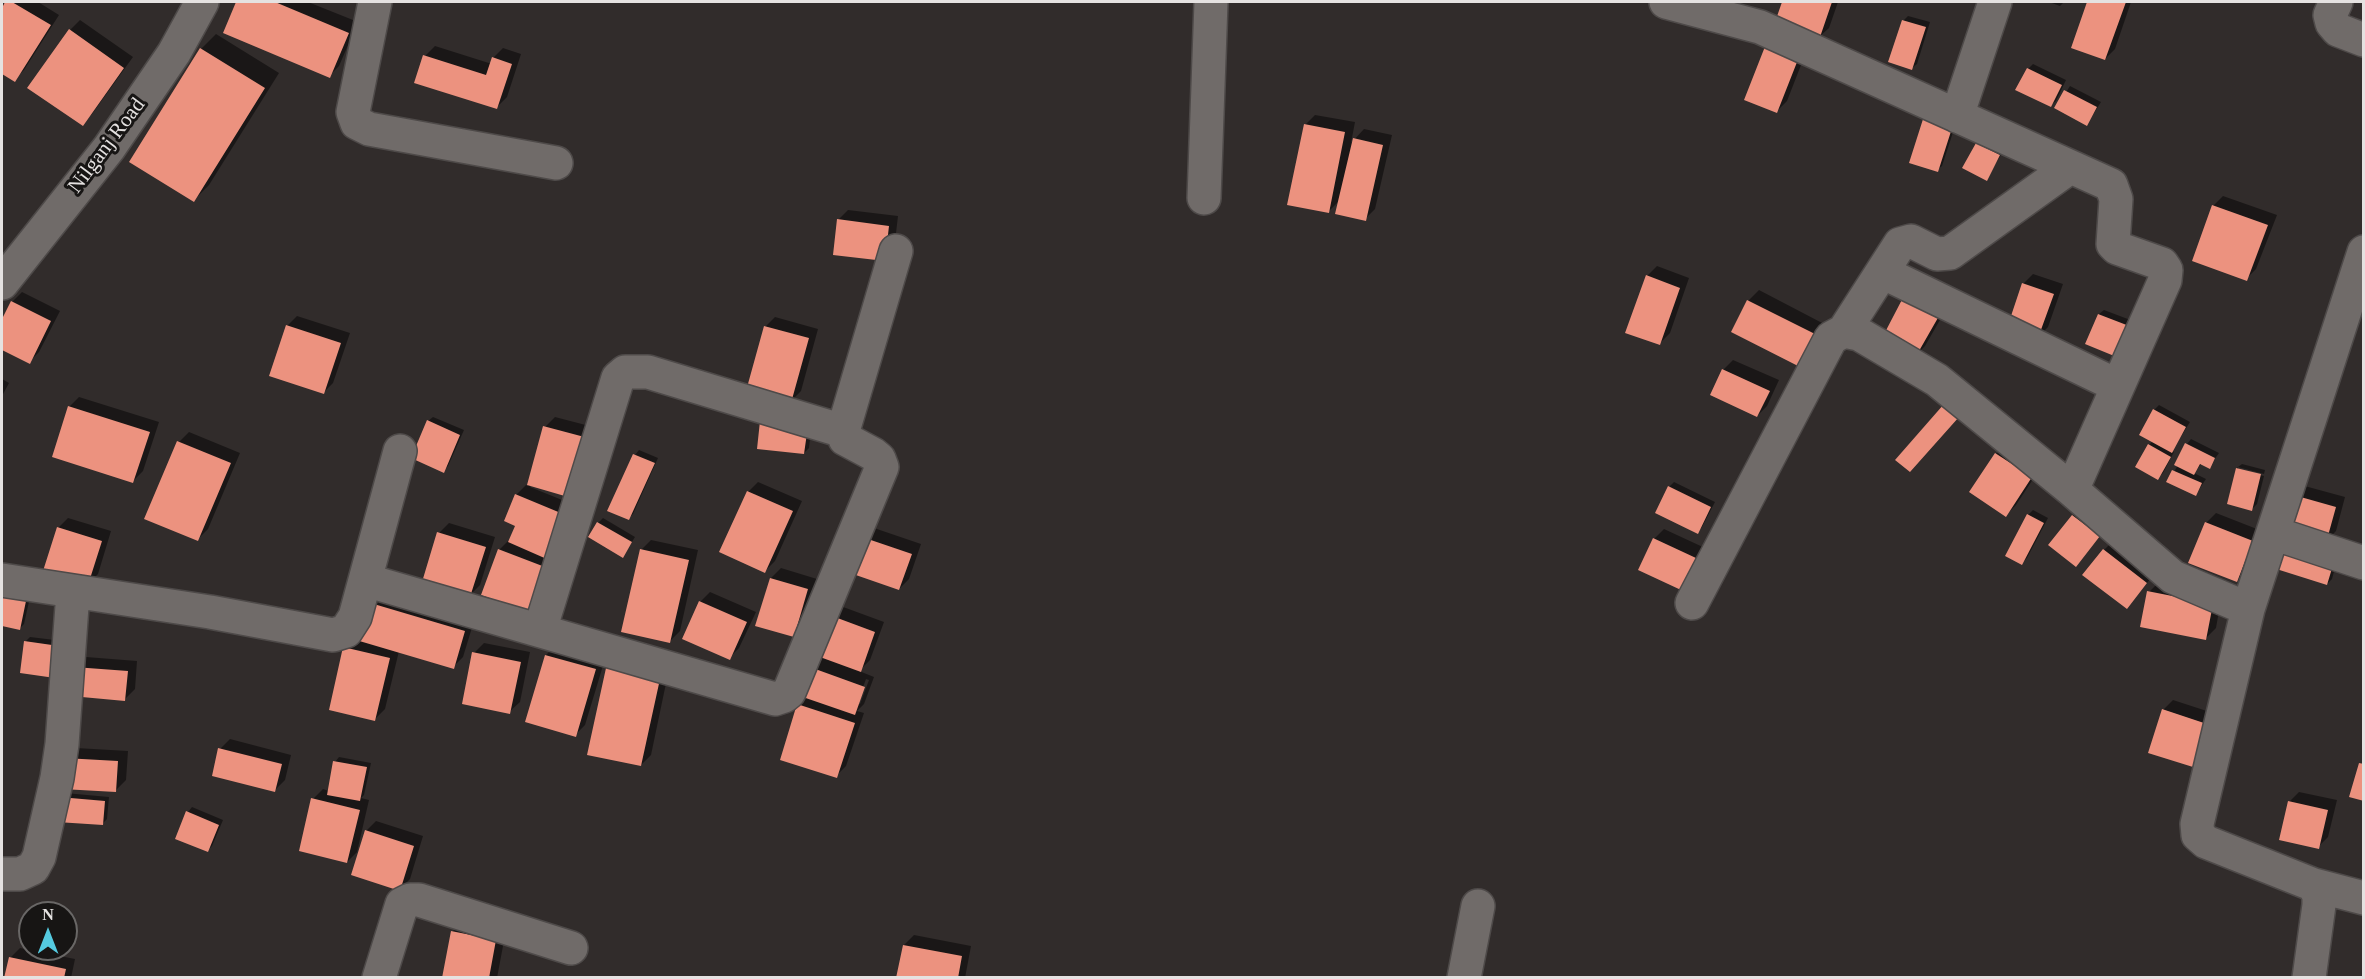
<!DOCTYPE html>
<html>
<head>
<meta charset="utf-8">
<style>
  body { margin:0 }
  #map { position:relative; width:2365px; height:979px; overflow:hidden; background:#312c2b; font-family:"Times New Roman",serif }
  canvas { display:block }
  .frame { position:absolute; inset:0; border:3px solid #e5e2e1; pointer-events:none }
  .north { position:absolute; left:18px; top:901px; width:60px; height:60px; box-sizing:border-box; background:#171514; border:2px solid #696766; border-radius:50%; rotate:0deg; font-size:16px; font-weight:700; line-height:24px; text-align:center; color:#e5e2e1 }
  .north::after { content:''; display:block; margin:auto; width:21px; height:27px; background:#55cae0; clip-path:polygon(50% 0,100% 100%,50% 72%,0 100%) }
</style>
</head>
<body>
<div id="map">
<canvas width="2365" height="979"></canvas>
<div class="frame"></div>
<div class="north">N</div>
</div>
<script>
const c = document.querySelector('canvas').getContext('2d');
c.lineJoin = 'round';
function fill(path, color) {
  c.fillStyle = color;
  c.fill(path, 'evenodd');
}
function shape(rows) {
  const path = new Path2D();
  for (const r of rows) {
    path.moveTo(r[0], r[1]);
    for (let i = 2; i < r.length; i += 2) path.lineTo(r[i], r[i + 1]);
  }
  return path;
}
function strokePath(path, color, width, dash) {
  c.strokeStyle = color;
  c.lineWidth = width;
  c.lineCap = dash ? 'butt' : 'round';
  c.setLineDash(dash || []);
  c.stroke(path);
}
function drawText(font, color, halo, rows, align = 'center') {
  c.font = font + ' "Times New Roman",serif';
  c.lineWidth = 6;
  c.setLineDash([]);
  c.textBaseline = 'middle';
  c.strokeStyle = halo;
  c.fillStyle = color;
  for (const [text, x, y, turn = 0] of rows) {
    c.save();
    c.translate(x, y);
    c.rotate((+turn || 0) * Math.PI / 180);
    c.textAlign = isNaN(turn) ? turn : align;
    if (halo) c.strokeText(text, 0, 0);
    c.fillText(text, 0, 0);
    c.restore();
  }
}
const shadow = shape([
  [7,2,38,2,59,15,24,70,14,80,2,72,2,11],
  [238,2,308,2,358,22,339,66,329,76,225,32],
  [1784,2,1838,2,1829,28,1818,38,1776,24],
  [2049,2,2064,2,2060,6],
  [2088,2,2131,2,2115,49,2105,59,2072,47],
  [1908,16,1930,22,1917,64,1912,68,1903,21],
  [80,20,133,57,92,114,82,124,70,30],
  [216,34,279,73,209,185,194,200,201,49],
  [435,46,492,64,493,58,503,48,521,54,507,97,497,107,425,56],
  [1808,47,1787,101,1777,111,1746,99],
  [2033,64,2066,80,2056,101,2051,105,2028,69],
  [2070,86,2101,102,2087,124,2056,108],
  [1315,115,1355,122,1351,143,1364,129,1392,135,1375,209,1365,219,1340,200,1329,211,1305,125],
  [1957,120,1942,166,1937,170,1911,162],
  [1982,139,2004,150,1986,179,1977,144],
  [2223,196,2277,215,2256,269,2246,279,2213,206],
  [848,210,898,216,894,250,838,220],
  [1657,266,1689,278,1670,333,1660,343,1647,276],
  [2033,274,2063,284,2048,327,2038,337,2023,284],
  [1918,281,1952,299,1925,346,1915,356],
  [1759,290,1826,325,1809,355,1733,331,1749,300],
  [22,292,60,311,39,352,29,362,2,348,2,322,12,302],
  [2104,310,2141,324,2087,344,2099,314],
  [297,316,350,333,333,383,323,393,287,326],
  [775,317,818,329,801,391,791,401,765,327],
  [1733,360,1779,380,1767,406,1757,416,1723,370],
  [2,379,9,383,2,396],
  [79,397,159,422,143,471,133,481,69,407],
  [2159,405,2190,422,2172,451,2174,452,2163,473,2158,478,2149,445,2153,441,2154,410],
  [433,417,464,430,448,466,444,471,428,421],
  [555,417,601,429,531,485,530,487,577,506,538,600,499,550,509,540,517,525,516,495,526,485,528,486,545,427],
  [812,422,809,448,804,453,759,448],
  [189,432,240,453,208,529,198,539,179,442],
  [2191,439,2219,453,2209,467,2202,463,2194,473,2206,479,2196,494,2168,482,2178,465,2176,465,2187,444],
  [2006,444,2041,467,2016,505,2006,515,1996,454],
  [639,450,658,458,633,514,628,519,609,510,635,455],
  [2242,464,2265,470,2264,474,2238,467],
  [2238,467,2238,470,2264,476,2257,504,2252,509,2237,468],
  [758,482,802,501,775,561,765,571,748,492],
  [1674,482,1715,502,1702,527,1698,532,1669,487],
  [2301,485,2345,497,2336,531,2326,541,2282,530],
  [2033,510,2048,518,2027,558,2022,563,2028,515],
  [2077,511,2103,531,2081,560,2073,516],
  [2216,513,2262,531,2246,571,2236,581,2206,523],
  [68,518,111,531,98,574,88,584,58,528],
  [603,518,635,537,623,556,598,523],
  [449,523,495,537,480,585,470,595,439,533],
  [874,528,921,544,909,579,899,589,852,572],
  [1664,529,1705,548,1691,578,1640,569,1654,539],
  [651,540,698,550,680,631,670,641,641,550],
  [2114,540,2156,572,2127,607,2104,550],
  [2283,543,2337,560,2332,579,2327,584],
  [781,568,817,579,803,625,793,635,771,578],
  [2159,582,2222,594,2216,628,2206,638,2149,592],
  [2,590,30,597,24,624,19,629,2,624],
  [710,592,756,612,739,648,729,658,700,602],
  [378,593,474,621,463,657,453,667,399,651,385,709,375,719,345,648],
  [835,604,884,622,870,660,859,671,874,677,864,704,857,711,864,713,846,766,836,776,798,705,807,697],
  [866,679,869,680,860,704,857,704],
  [30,637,63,641,59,671,26,641],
  [484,643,530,652,520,702,509,712,474,653],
  [556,645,605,659,585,725,575,735,546,655],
  [86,657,137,661,135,689,125,699,76,667],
  [617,659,669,669,651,755,641,765,607,669],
  [2173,700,2216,714,2203,756,2193,766,2163,710],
  [230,739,291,755,285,780,275,790,220,749],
  [76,748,128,751,126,780,116,790,64,787],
  [339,757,371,763,364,795,361,798,369,800,357,852,347,862,313,799,323,789,329,791,335,762],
  [2299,792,2337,800,2328,837,2318,847,2289,802],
  [65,793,109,797,107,819,102,824,60,797],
  [192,807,223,820,212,846,207,851,188,812],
  [376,821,423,836,410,879,400,889,366,831],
  [463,921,506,930,497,978,444,978,453,931],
  [914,935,971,946,965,978,898,978,904,945],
  [20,948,75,959,71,978,6,978,10,958]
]);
const building = shape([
  [5,2,12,2,51,25,15,82,2,74,2,8],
  [236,2,275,2,349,33,330,78,223,33],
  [1782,2,1832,2,1819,40,1774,25],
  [2087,2,2126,2,2105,60,2071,48],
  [1902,20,1926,27,1912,70,1888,62],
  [69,29,124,68,83,126,27,88],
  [1766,44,1799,57,1777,113,1744,100],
  [200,48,265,88,194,202,129,162],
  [423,55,486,75,492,57,512,64,497,109,414,83],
  [2027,68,2062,85,2051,107,2015,90],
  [2064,90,2097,107,2087,126,2054,108],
  [1924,116,1953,125,1938,172,1909,163],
  [1304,124,1345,132,1329,213,1287,205],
  [1353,138,1383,145,1366,221,1335,214],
  [1976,143,2000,155,1987,181,1962,168],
  [2212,205,2268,225,2247,281,2192,261],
  [837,219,889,226,885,261,833,255],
  [1646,275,1680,288,1660,345,1625,333],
  [2022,283,2054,294,2038,338,2007,328],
  [1907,290,1943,309,1915,358,1881,340],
  [1747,300,1817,335,1800,367,1731,332],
  [11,301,51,321,30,364,2,350,2,319],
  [2098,314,2137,329,2124,360,2085,344],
  [286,325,341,343,324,394,269,376],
  [764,326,809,338,791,403,746,391],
  [1722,369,1770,391,1757,417,1710,395],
  [1944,404,1959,417,1910,472,1895,460],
  [68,406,150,432,133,483,52,457],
  [2153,409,2186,427,2172,453,2139,435],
  [427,420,460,435,444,473,411,458],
  [760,421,808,426,804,454,757,449],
  [543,426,592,439,575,499,527,485],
  [177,441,231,463,198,541,144,519],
  [2185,443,2215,458,2210,469,2200,464,2194,475,2174,465],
  [2148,444,2171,457,2158,480,2135,467],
  [1995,453,2032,477,2006,517,1969,492],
  [633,454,655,463,629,520,607,511],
  [2236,468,2261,474,2252,511,2227,504],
  [2172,470,2202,483,2196,496,2166,482],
  [1668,486,1711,507,1698,534,1655,513],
  [747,491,793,511,765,573,719,552],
  [515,494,568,516,549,560,508,542,515,526,504,521],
  [2290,494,2336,507,2326,543,2280,531],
  [2027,514,2044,523,2022,565,2005,556],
  [2072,515,2100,536,2076,567,2048,545],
  [597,522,632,542,623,558,588,537],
  [2205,522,2253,541,2237,582,2188,563],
  [57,527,102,541,88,585,43,571],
  [437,532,486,547,470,597,422,582],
  [862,537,912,554,899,590,850,573],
  [1653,538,1696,558,1681,590,1638,570],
  [2277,547,2333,565,2327,585,2270,567],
  [498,549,545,567,529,612,481,595],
  [640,549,689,560,670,643,621,632],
  [2103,549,2147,583,2127,609,2082,575],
  [770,578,808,589,794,637,755,626],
  [2147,591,2213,604,2206,640,2140,627],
  [2,595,26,601,20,630,2,626],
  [699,601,747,622,730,660,682,639],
  [367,602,465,631,454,669,356,640],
  [824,613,875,632,861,672,809,653],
  [24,641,59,646,55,678,20,673],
  [343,647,390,658,375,721,329,710],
  [472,652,521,662,510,714,462,704],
  [545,655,596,669,576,737,525,722],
  [807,666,865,687,855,715,797,695],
  [74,667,128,671,125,701,71,696],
  [606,668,660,679,641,766,587,755],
  [797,704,855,723,837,778,780,760],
  [2162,709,2207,724,2193,767,2148,753],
  [218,748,282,764,275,792,212,776],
  [64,758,118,761,116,792,62,789],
  [333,761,367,767,360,801,327,795],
  [2359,763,2364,764,2364,801,2349,797],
  [59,797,105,801,103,825,57,822],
  [311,798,360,810,347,863,299,851],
  [2288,801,2328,810,2319,849,2279,840],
  [186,811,219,825,208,852,175,839],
  [365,830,414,846,400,891,351,875],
  [451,931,496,940,489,978,442,978],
  [903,945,962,956,958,978,896,978],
  [9,957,66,969,64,978,4,978]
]);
const minor = shape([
  [375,2,353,112,357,123,369,129,556,163],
  [1666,2,1760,27,2111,185,2116,199,2113,244,2117,248,2162,264,2166,270,2165,280,2072,490],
  [2336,2,2330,15,2332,23,2338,30,2364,40],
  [1957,116,1995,2],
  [1204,198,1211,2],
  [1882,272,2118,386],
  [2,283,109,148,174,53,202,2],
  [1844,331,1900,244,1911,241,1937,254,1950,253,2070,167],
  [2273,533,2364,563],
  [2,580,210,612,333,635,346,631,355,617,400,451],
  [365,580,775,699,784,696,789,692,882,467,879,459,873,454,845,439,843,431,896,251],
  [1692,603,1831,338,1844,331,1859,334,1937,380,2072,490,2173,577,2248,609],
  [540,630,618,378,625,372,648,372,843,431],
  [2,874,20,874,33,868,39,857,57,778,62,744,73,592],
  [2314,885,2364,898],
  [379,978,402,904,410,900,419,900,571,948],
  [1464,978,1478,906],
  [2309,978,2319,905,2319,896,2314,885,2206,842,2198,835,2197,824,2248,609,2364,252]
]);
const streetNames = [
  ["Nilganj Road",107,146,-53]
];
fill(shadow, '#0007');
fill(building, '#ec927f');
strokePath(minor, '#4e4a49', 36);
strokePath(minor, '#706b69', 33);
drawText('21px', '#e5e2e1', '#171514', streetNames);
</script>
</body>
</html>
